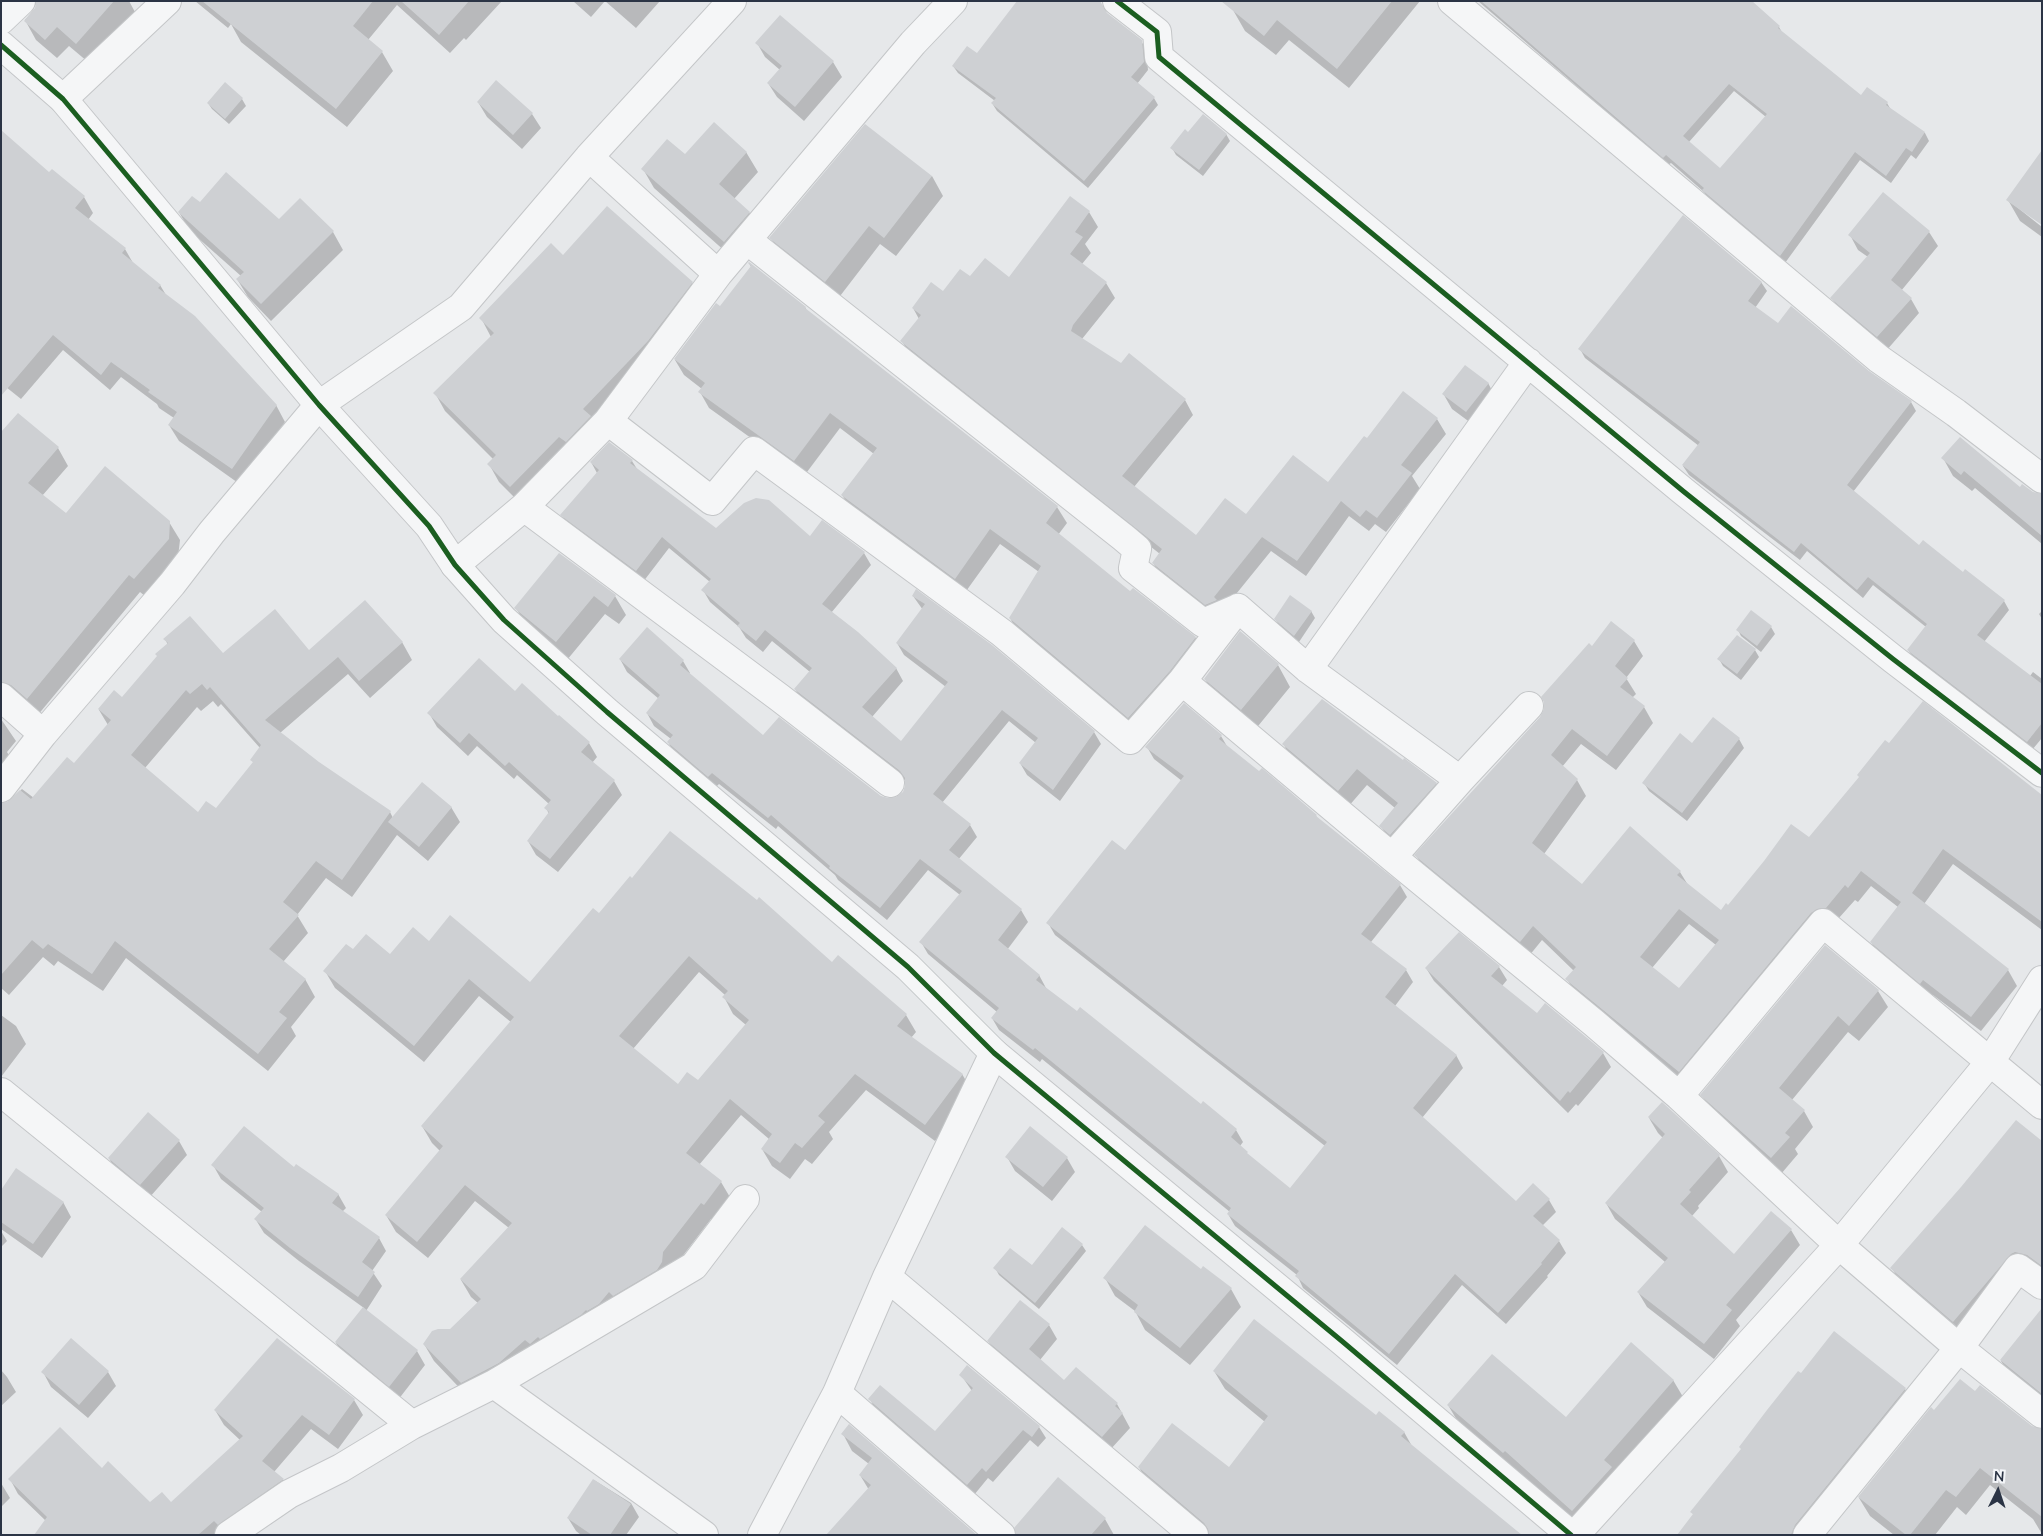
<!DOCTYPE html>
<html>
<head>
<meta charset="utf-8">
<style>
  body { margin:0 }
  #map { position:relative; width:2043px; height:1536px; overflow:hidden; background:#e6e8ea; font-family:Mulish,sans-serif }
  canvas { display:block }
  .frame { position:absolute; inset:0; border:2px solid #2b3445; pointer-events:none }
  .north { position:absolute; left:1973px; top:1466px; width:50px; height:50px; -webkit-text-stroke:4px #f4f6f9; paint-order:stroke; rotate:4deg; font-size:14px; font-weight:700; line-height:20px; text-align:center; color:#2b3445 }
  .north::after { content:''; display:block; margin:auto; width:18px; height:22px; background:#2b3445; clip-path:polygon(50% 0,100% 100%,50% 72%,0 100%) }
</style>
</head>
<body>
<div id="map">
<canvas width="2043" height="1536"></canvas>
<div class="frame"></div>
<div class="north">N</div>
</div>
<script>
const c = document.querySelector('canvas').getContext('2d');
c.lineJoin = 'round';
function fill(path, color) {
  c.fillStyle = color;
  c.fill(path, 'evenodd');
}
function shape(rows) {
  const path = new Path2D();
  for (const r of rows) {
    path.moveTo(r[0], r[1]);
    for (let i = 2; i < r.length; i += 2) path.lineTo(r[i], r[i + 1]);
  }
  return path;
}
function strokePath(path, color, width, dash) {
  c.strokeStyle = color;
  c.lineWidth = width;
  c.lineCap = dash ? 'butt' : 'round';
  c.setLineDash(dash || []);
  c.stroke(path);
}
const shadow = shape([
  [1,1,129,1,135,12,88,62,69,46,57,58,36,40,25,20,38,5],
  [195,1,502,1,466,40,464,38,450,53,397,5,368,40,382,52,393,71,347,127,241,42,231,24,228,28],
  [573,1,605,1,591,17],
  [605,1,660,1,636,28],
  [1241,1,1420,1,1349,88,1289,40,1276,55,1245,31,1233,10],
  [1478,1,1750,1,1779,27,1783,34,1861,97,1887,103,1891,110,1925,133,1929,141,1916,159,1911,155,1891,183,1860,160,1785,263,1708,198,1704,192,1671,163,1668,165],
  [1734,91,1766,117,1720,170,1689,142],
  [1107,15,1141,41,1146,49,1148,70,1137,84,1154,98,1158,105,1088,188,997,111,992,103,995,101,958,73,953,66,977,55],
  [780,17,833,62,842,77,804,121,777,97,768,83,780,70,765,57,757,43],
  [497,82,532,114,541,128,522,149,487,117,478,102],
  [225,83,242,99,246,106,229,124,212,109,208,103],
  [1188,134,1226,134,1230,141,1203,176,1176,155,1172,148],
  [746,152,758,172,734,199,749,212,760,232,736,261,654,188,643,169,685,156],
  [50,174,84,197,93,213,88,220,125,249,133,263,160,285,166,295,276,405,285,422,241,485,179,441,169,425,174,418,159,408,157,404,121,377,110,390,63,350,21,399,1,383],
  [932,176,943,196,896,256,880,244,837,300,782,257,771,238],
  [2008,200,2042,227,2042,237,2020,221],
  [200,204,333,232,343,250,271,321,248,297,237,279,241,276,189,230,179,212],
  [1089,212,1098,227,1085,244,1091,253,1082,264,1106,283,1115,298,1082,339,1121,365,1185,400,1193,415,1134,487,1196,537,1328,483,1367,439,1437,419,1446,434,1412,476,1420,489,1386,532,1375,524,1369,531,1349,516,1306,576,1271,551,1215,620,1162,578,1153,563,1160,554,910,356,902,341,919,319,913,308,970,278,1009,279],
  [1929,232,1938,246,1901,291,1911,299,1919,313,1886,351,1840,312,1832,298,1868,257,1858,250,1850,235],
  [563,257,692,283,702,301,521,504,499,482,489,464,493,459,445,411,435,393,491,337,481,318],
  [749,263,805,307,807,311,1057,507,1067,523,1058,535,1131,593,1195,637,1205,653,1138,733,1019,634,1010,618,1039,572,1000,544,964,594,852,511,842,495,874,454,840,428,804,476,709,408,700,392,702,389,684,375,675,360,720,308,751,267],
  [1761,282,1767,291,1755,308,1778,325,1868,372,1911,402,1916,411,1853,492,1919,547,2004,601,2009,610,1984,642,2030,676,2033,672,2042,679,2042,738,2032,750,1914,659,1908,650,1926,627,1873,585,1863,598,1807,551,1800,560,1689,475,1683,466,1699,446,1585,358,1580,349],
  [1488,383,1496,398,1475,426,1452,409,1444,395],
  [1,434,58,448,68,466,42,496,66,515,169,522,180,540,178,557,145,596,140,592,37,716,1,703],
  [1943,458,2042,496,2042,544,1975,488,1972,491,1953,476],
  [632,461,637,469,716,529,810,538,864,553,871,565,831,613,896,668,903,681,872,717,901,742,946,687,904,655,897,643,923,610,913,596,916,591,1094,732,1101,744,1060,801,1027,775,1020,763,1036,743,1009,721,942,803,970,825,977,837,958,860,1021,910,1028,922,1007,950,1039,975,1046,988,1045,989,1201,1106,1203,1103,1236,1130,1243,1142,1240,1146,1250,1158,1290,1189,1325,1146,1055,935,1048,923,1125,851,1182,781,1154,759,1147,747,1221,736,1228,748,1316,816,1319,820,1400,885,1407,897,1371,942,1406,970,1413,982,1395,1006,1456,1055,1463,1068,1422,1118,1516,1203,1549,1200,1556,1212,1542,1226,1559,1241,1566,1253,1547,1276,1548,1277,1506,1324,1462,1285,1397,1365,1303,1288,1297,1275,1235,1226,1228,1214,1230,1212,1042,1059,1040,1062,999,1030,992,1018,997,1012,928,954,921,942,960,895,928,870,887,920,838,880,835,875,778,826,776,829,719,784,715,788,675,754,668,742,671,739,654,726,647,713,659,699,627,672,620,659,647,629,683,661,690,673,689,674,763,737,888,800,897,798,904,793,906,781,802,701,795,689,810,672,772,641,763,652,746,638,739,627,710,602,703,590,710,582,669,548,643,582,569,527,562,515,597,473,591,462],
  [559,554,615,596,626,615,619,624,605,614,567,660,527,627,516,608],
  [1311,611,1315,618,1299,642,1279,625,1275,619],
  [2042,611,2042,619,2039,614],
  [1752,612,1771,627,1775,634,1761,652,1741,636,1738,630],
  [165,639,223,655,309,652,402,642,412,660,370,698,348,674,280,733,318,763,390,812,393,818,451,807,460,822,428,861,397,835,352,897,326,878,297,915,308,933,283,962,305,979,315,997,291,1027,296,1036,268,1071,126,958,103,991,58,961,54,966,43,957,9,995,1,988,1,804,8,803,22,789,34,798,74,765,108,725,99,710,122,698,168,645],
  [213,701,218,707,221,704,260,748,252,760,254,764,216,810,198,813,145,768,197,707,201,711],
  [1634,641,1643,656,1626,678,1636,694,1632,698,1644,707,1653,723,1616,770,1581,744,1562,767,1577,780,1586,796,1544,854,1582,885,1680,872,1688,885,1721,912,1809,838,1889,745,2042,796,2042,930,1953,864,1924,904,2008,970,2017,986,1981,1031,1933,995,1930,998,1880,957,1871,942,1898,907,1871,886,1858,902,1855,900,1688,1087,1576,995,1567,979,1574,971,1542,940,1529,956,1425,871,1416,855,1541,717,1592,647],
  [1689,924,1716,945,1679,990,1652,968],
  [1755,650,1759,657,1741,680,1723,666,1719,659],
  [1278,665,1290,687,1254,731,1217,700,1205,679],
  [515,693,589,743,597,757,592,763,614,781,622,795,558,872,536,855,528,841,549,814,546,808,549,804,517,775,514,779,477,746,468,756,437,727,429,713],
  [1,719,16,741,7,752,15,766,1,794],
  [1713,719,1739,739,1744,748,1687,821,1649,791,1644,783,1693,745],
  [1284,745,1403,761,1436,783,1446,800,1391,843,1381,826,1395,808,1367,785,1348,807,1293,762],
  [599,914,832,964,838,957,906,1015,916,1032,911,1038,962,1074,972,1091,935,1141,866,1090,829,1132,833,1139,812,1164,805,1159,790,1179,772,1166,762,1149,769,1139,741,1115,699,1165,721,1182,731,1199,714,1221,711,1219,672,1270,471,1400,434,1361,424,1344,450,1331,479,1304,471,1297,461,1280,509,1228,475,1201,428,1258,396,1232,386,1215,440,1151,432,1143,422,1126,512,1023,479,996,424,1062,335,988,325,971,353,951,390,955,429,942,530,984],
  [699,972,725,995,724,997,733,1014,746,1025,698,1082,678,1085,633,1049],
  [1825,947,1878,991,1888,1007,1859,1041,1848,1032,1792,1100,1804,1111,1813,1127,1795,1149,1798,1154,1781,1174,1711,1111,1702,1095],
  [1499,967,1507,980,1502,986,1538,1015,1546,1005,1603,1053,1611,1067,1578,1106,1576,1104,1568,1113,1434,981,1426,968],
  [1,1015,16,1026,26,1044,1,1077],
  [1649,1118,1719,1156,1728,1172,1698,1206,1699,1208,1692,1216,1734,1256,1791,1230,1800,1245,1736,1320,1740,1326,1714,1359,1647,1307,1638,1292,1665,1262,1615,1219,1606,1203,1663,1138,1658,1133],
  [179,1141,187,1155,149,1198,117,1173,109,1158],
  [2042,1143,2042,1275,2026,1269,1964,1340,1902,1286,1892,1268],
  [1007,1157,1067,1158,1075,1172,1052,1201,1015,1171],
  [213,1165,295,1168,338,1194,346,1208,342,1212,379,1238,386,1251,372,1271,382,1286,366,1311,417,1351,425,1365,398,1400,345,1357,336,1343,364,1308,299,1261,264,1233,256,1220,262,1212,221,1179],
  [1,1192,63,1202,71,1217,42,1258,1,1229],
  [1,1231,7,1241,1,1247],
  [1082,1245,1086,1251,1039,1309,999,1275,995,1268,1032,1267],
  [1201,1270,1231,1289,1241,1307,1190,1365,1145,1330,1135,1311,1115,1296,1105,1278],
  [2042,1312,2042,1403,2012,1379,2001,1361],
  [1049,1325,1057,1339,1040,1360,1064,1382,1117,1404,1130,1428,1110,1450,997,1355,988,1341],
  [1834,1333,1905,1389,1916,1407,1812,1535,1678,1535,1694,1516,1692,1512],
  [277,1340,354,1400,363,1415,338,1449,311,1429,274,1472,283,1480,292,1495,234,1535,36,1535,46,1521,18,1494,10,1479,102,1469,150,1504,170,1504,240,1440,224,1425,215,1410],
  [967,1367,1039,1427,1046,1438,1038,1447,1030,1440,993,1482,988,1478,974,1495,876,1411,870,1399,936,1433,972,1391,961,1375],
  [1,1370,7,1377,16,1392,1,1406],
  [1214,1371,1376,1417,1404,1432,1413,1448,1521,1535,1209,1535,1149,1485,1139,1467,1229,1469,1265,1422,1225,1389],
  [43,1372,108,1372,116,1386,88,1418,51,1387],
  [1673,1380,1686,1402,1585,1532,1461,1427,1448,1405,1566,1419],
  [1975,1393,2032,1427,2042,1430,2042,1534,2033,1519,1990,1485,1966,1515,1957,1507,1935,1535,1894,1535,1870,1516,1859,1498,1935,1412],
  [843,1434,975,1535,869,1490,860,1475,869,1464,852,1451],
  [594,1480,631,1503,639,1517,626,1535,581,1535,576,1531,568,1518],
  [1,1483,10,1498,1,1507],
  [1105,1519,1114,1535,1017,1535]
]);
const building = shape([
  [36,1,114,1,76,44,57,27,45,40,24,21,35,8],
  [202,1,373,1,353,26,383,51,336,109],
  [401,1,469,1,439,35],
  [1017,1,1100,1,1107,13,1142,40,1144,62,1131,77,1155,97,1084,181,991,103,996,98,952,66,967,46,977,53],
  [1221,1,1392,1,1337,69,1277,20,1264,36],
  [1481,1,1752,1,1780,26,1778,28,1861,95,1867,87,1888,102,1886,105,1925,132,1912,152,1906,148,1886,176,1855,152,1780,256,1702,190,1704,188,1666,155,1663,158],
  [1729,84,1767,114,1720,168,1683,136],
  [780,15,834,61,795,107,767,83,782,66,755,43],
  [496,80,533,113,513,135,477,102],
  [225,82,243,98,225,119,207,103],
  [1203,114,1227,134,1199,170,1170,148,1185,129,1188,132],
  [714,122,747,152,719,184,750,212,724,242,641,169,667,139,685,154],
  [865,124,932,176,884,238,869,226,825,282,769,238],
  [1,130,49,172,52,169,85,196,75,208,126,248,122,253,161,285,158,288,195,316,277,405,232,469,168,425,177,412,148,392,150,390,111,362,101,375,53,335,1,396],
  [2042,150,2042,225,2006,200],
  [226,172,279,219,300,198,334,231,261,304,236,279,244,272,178,212,192,196,200,202],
  [1883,192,1930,231,1891,280,1912,298,1877,337,1830,298,1870,253,1848,235],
  [1070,196,1090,211,1075,232,1083,237,1070,254,1107,282,1073,325,1071,331,1121,363,1129,353,1186,399,1122,476,1196,535,1225,498,1246,514,1293,455,1328,482,1364,436,1367,438,1403,391,1438,418,1401,465,1412,473,1377,518,1366,510,1360,517,1341,501,1297,561,1262,537,1214,597,1217,600,1205,605,1152,563,1162,549,900,341,921,315,912,308,931,282,943,291,960,269,970,276,985,258,1009,277],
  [607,206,693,282,648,341,583,409,591,416,566,442,559,437,510,487,487,464,496,455,433,393,494,333,479,318,551,243,563,255],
  [1683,215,1762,282,1748,301,1778,323,1791,306,1869,371,1912,401,1847,485,1919,545,1923,540,1963,572,1965,569,2005,600,1977,635,2042,684,2042,723,2027,742,1907,650,1927,624,1868,577,1857,590,1801,543,1794,552,1682,465,1700,442,1578,349],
  [749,262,806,307,805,308,1058,506,1046,523,1130,591,1133,588,1196,637,1170,671,1128,718,1009,618,1041,566,990,529,955,579,841,495,877,448,830,413,794,461,698,392,705,383,674,359,716,303,720,306,751,266,748,263],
  [1465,365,1489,383,1466,412,1442,394],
  [18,413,59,447,28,483,66,513,105,466,170,521,169,539,134,579,129,575,27,699,11,685,1,682,1,432],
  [1960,437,2020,487,2022,484,2033,492,2042,494,2042,536,1964,471,1961,475,1941,458],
  [609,442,633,460,630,463,716,528,744,503,756,498,769,500,810,536,822,520,865,552,822,604,858,632,897,668,862,707,901,741,948,682,896,643,925,604,912,596,916,589,992,645,1095,731,1053,790,1019,763,1038,738,1002,710,933,794,971,824,949,850,1022,909,998,940,1040,975,1036,980,1077,1011,1080,1007,1201,1104,1203,1101,1237,1129,1231,1137,1248,1152,1247,1153,1290,1188,1327,1142,1207,1050,1046,923,1112,840,1125,850,1184,776,1145,747,1184,703,1222,735,1219,739,1259,771,1262,768,1317,815,1316,816,1401,884,1361,934,1407,969,1385,997,1457,1055,1413,1108,1516,1201,1533,1183,1550,1199,1533,1216,1560,1240,1541,1263,1542,1264,1498,1313,1455,1274,1389,1354,1295,1276,1299,1271,1227,1214,1231,1208,1035,1048,1033,1050,991,1018,999,1008,919,942,962,891,920,859,880,908,829,868,830,866,771,815,768,818,712,773,708,777,667,742,673,735,646,713,660,695,619,659,647,627,684,660,680,665,763,735,779,717,881,796,888,798,896,797,903,792,905,786,905,778,900,771,794,689,812,668,765,630,756,641,737,626,740,623,701,590,711,579,662,537,636,571,560,515,599,470,590,462],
  [559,553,616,595,608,607,594,596,556,642,514,608],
  [1290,595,1312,611,1294,636,1274,619],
  [365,600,403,642,359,681,338,657,265,720,319,762,391,811,342,880,316,861,283,902,299,915,269,949,306,979,279,1012,287,1018,258,1054,115,941,92,974,48,944,43,949,32,940,1,975,1,803,7,802,20,790,31,799,67,757,74,763,111,720,98,709,114,690,122,697,157,656,155,654,168,643,163,639,190,616,223,653,275,609,309,650],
  [202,684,207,690,210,687,261,745,250,760,253,762,216,808,206,801,198,812,131,755,186,690,190,694],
  [1751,610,1772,626,1757,646,1736,630],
  [1611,621,1635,640,1615,666,1628,678,1620,687,1645,706,1607,756,1572,729,1551,755,1578,779,1532,843,1582,884,1630,826,1681,871,1677,875,1721,910,1726,903,1728,905,1764,861,1791,824,1809,837,1859,777,1857,775,1885,740,1889,743,1923,701,2042,795,2042,922,1943,849,1912,893,2009,969,1971,1017,1923,980,1920,984,1870,942,1901,902,1861,871,1848,888,1845,885,1826,908,1817,909,1811,913,1679,1072,1565,979,1576,967,1533,926,1520,942,1414,855,1540,717,1544,709,1544,702,1541,697,1589,643,1592,646],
  [1679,909,1719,940,1679,988,1640,957],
  [1240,631,1279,664,1241,710,1204,679],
  [1737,635,1756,649,1737,674,1717,659],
  [479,658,515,691,522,683,558,716,559,715,590,742,581,752,615,780,550,859,527,841,549,812,544,808,551,800,509,762,505,766,469,733,460,743,427,713],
  [1322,699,1403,760,1404,758,1437,783,1390,835,1379,826,1398,803,1357,769,1338,791,1282,744],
  [1713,717,1740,738,1682,813,1642,783,1680,733,1692,743],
  [422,782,452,807,419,847,388,822],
  [670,831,757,900,759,897,832,962,838,955,907,1014,897,1026,963,1074,925,1125,855,1074,818,1116,825,1122,802,1148,795,1143,780,1163,761,1149,772,1134,730,1099,686,1153,722,1181,704,1205,701,1203,663,1252,662,1262,657,1270,613,1296,609,1292,599,1304,587,1311,586,1310,581,1315,540,1339,538,1337,530,1344,525,1340,499,1363,461,1383,423,1344,432,1331,438,1329,450,1329,481,1299,460,1279,512,1223,465,1185,417,1242,385,1215,443,1146,421,1126,514,1017,469,979,414,1046,323,971,346,944,353,949,366,934,390,954,413,927,429,941,450,915,530,982,593,908,599,913,630,876,632,878],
  [689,956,728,991,722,997,749,1020,698,1080,687,1072,678,1084,619,1036],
  [1459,932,1500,966,1491,976,1537,1013,1545,1003,1604,1052,1570,1093,1568,1091,1560,1101,1425,968],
  [1825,945,1879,990,1849,1026,1838,1016,1779,1088,1805,1110,1785,1133,1790,1137,1771,1158,1700,1095],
  [1662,1102,1720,1155,1689,1190,1691,1192,1680,1204,1734,1254,1771,1211,1792,1229,1726,1305,1732,1310,1704,1344,1637,1292,1668,1258,1605,1203,1665,1134,1648,1117],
  [148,1112,180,1140,140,1185,108,1158],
  [2016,1120,2042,1141,2042,1266,2027,1255,2015,1252,2011,1254,1953,1322,1890,1268,1961,1187],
  [244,1126,294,1167,296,1164,339,1194,332,1203,380,1237,362,1262,375,1272,358,1297,290,1248,254,1219,264,1208,211,1165],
  [1030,1126,1068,1157,1043,1187,1005,1157],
  [16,1168,64,1202,33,1244,1,1222,1,1190],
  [1145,1225,1201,1269,1203,1266,1232,1288,1180,1348,1134,1312,1138,1305,1103,1278],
  [1062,1227,1083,1244,1035,1303,993,1268,1010,1248,1032,1265],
  [1020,1300,1050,1324,1029,1349,1064,1380,1076,1367,1118,1403,1115,1406,1123,1413,1102,1437,987,1341],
  [363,1307,418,1350,389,1387,335,1342],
  [2042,1308,2042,1394,2000,1360],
  [1254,1319,1376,1415,1379,1411,1405,1432,1401,1436,1522,1535,1209,1535,1208,1529,1204,1523,1138,1467,1172,1423,1229,1467,1268,1416,1213,1371],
  [1834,1331,1906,1388,1795,1525,1791,1535,1677,1535,1693,1514,1690,1512,1741,1449,1739,1447,1767,1410,1798,1371,1801,1373],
  [71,1338,109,1371,79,1405,41,1372],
  [277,1338,355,1399,329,1435,302,1415,262,1461,284,1479,218,1525,214,1521,198,1535,34,1535,47,1517,8,1479,60,1427,102,1468,108,1461,150,1502,162,1492,171,1502,243,1436,214,1410],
  [1631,1342,1674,1380,1604,1460,1612,1467,1572,1511,1505,1451,1503,1453,1447,1405,1492,1354,1566,1417],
  [967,1365,1040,1426,1032,1437,1023,1430,986,1472,982,1468,967,1485,868,1399,880,1385,935,1431,973,1388,959,1375],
  [1960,1379,1975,1391,1980,1385,2032,1426,2042,1429,2042,1517,1980,1468,1956,1497,1946,1490,1910,1535,1906,1535,1858,1497,1931,1407,1934,1410],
  [849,1424,977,1535,826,1535,871,1485,859,1475,872,1458,841,1434],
  [1058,1477,1106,1518,1091,1535,1016,1535,1014,1528],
  [593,1479,631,1504,610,1535,592,1535,567,1518]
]);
const minor = shape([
  [1117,1,1157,32,1159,57,1683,491,1893,659,2042,773],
  [1452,1,1879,359,1956,413,2042,479],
  [1,20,21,1],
  [63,99,167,1],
  [589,157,718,274],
  [747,240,1124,538,1137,549,1133,568,1203,623,1238,608,1308,669,1460,780],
  [608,421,712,501,754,451,1002,633,1130,740,1182,681,1238,608],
  [524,507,780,698,890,783],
  [455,565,524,507,608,421,718,274,913,43,953,1],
  [1308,669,1528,362],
  [1182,681,1392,857,1594,1023,1679,1096,1839,1245,1959,1348,2042,1414],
  [1,697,43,734],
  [1,788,43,734,172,584,212,532,319,405,461,307,589,157,732,1],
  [1392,857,1460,780,1529,706],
  [1,1092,412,1425],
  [1679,1096,1823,923,2042,1105],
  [887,1277,1194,1535],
  [494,1384,704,1535],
  [837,1393,1001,1535],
  [229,1535,289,1494,341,1468,412,1425,494,1384,694,1266,745,1199],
  [762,1535,837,1393,887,1277,994,1053],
  [1575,1535,1839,1245,1990,1062,2042,980],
  [1807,1535,1959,1348,2018,1268,2042,1285]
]);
const tertiary = shape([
  [1,45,63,99,319,405,429,526,455,565,504,620,607,712,908,967,994,1053,1343,1342,1571,1535]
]);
const cycleway = shape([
  [1117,1,1157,32,1159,57,1683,491,1893,659,2042,773],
  [1,45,63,99,319,405,429,526,455,565,504,620,607,712,908,967,994,1053,1343,1342,1571,1535]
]);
fill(shadow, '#0003');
fill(building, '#ced0d3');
strokePath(minor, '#c4c6c8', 30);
strokePath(tertiary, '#c4c6c8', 30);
strokePath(minor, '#f5f6f7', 28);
strokePath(tertiary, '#f5f6f7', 28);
strokePath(cycleway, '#1b5e20', 5);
</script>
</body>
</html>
